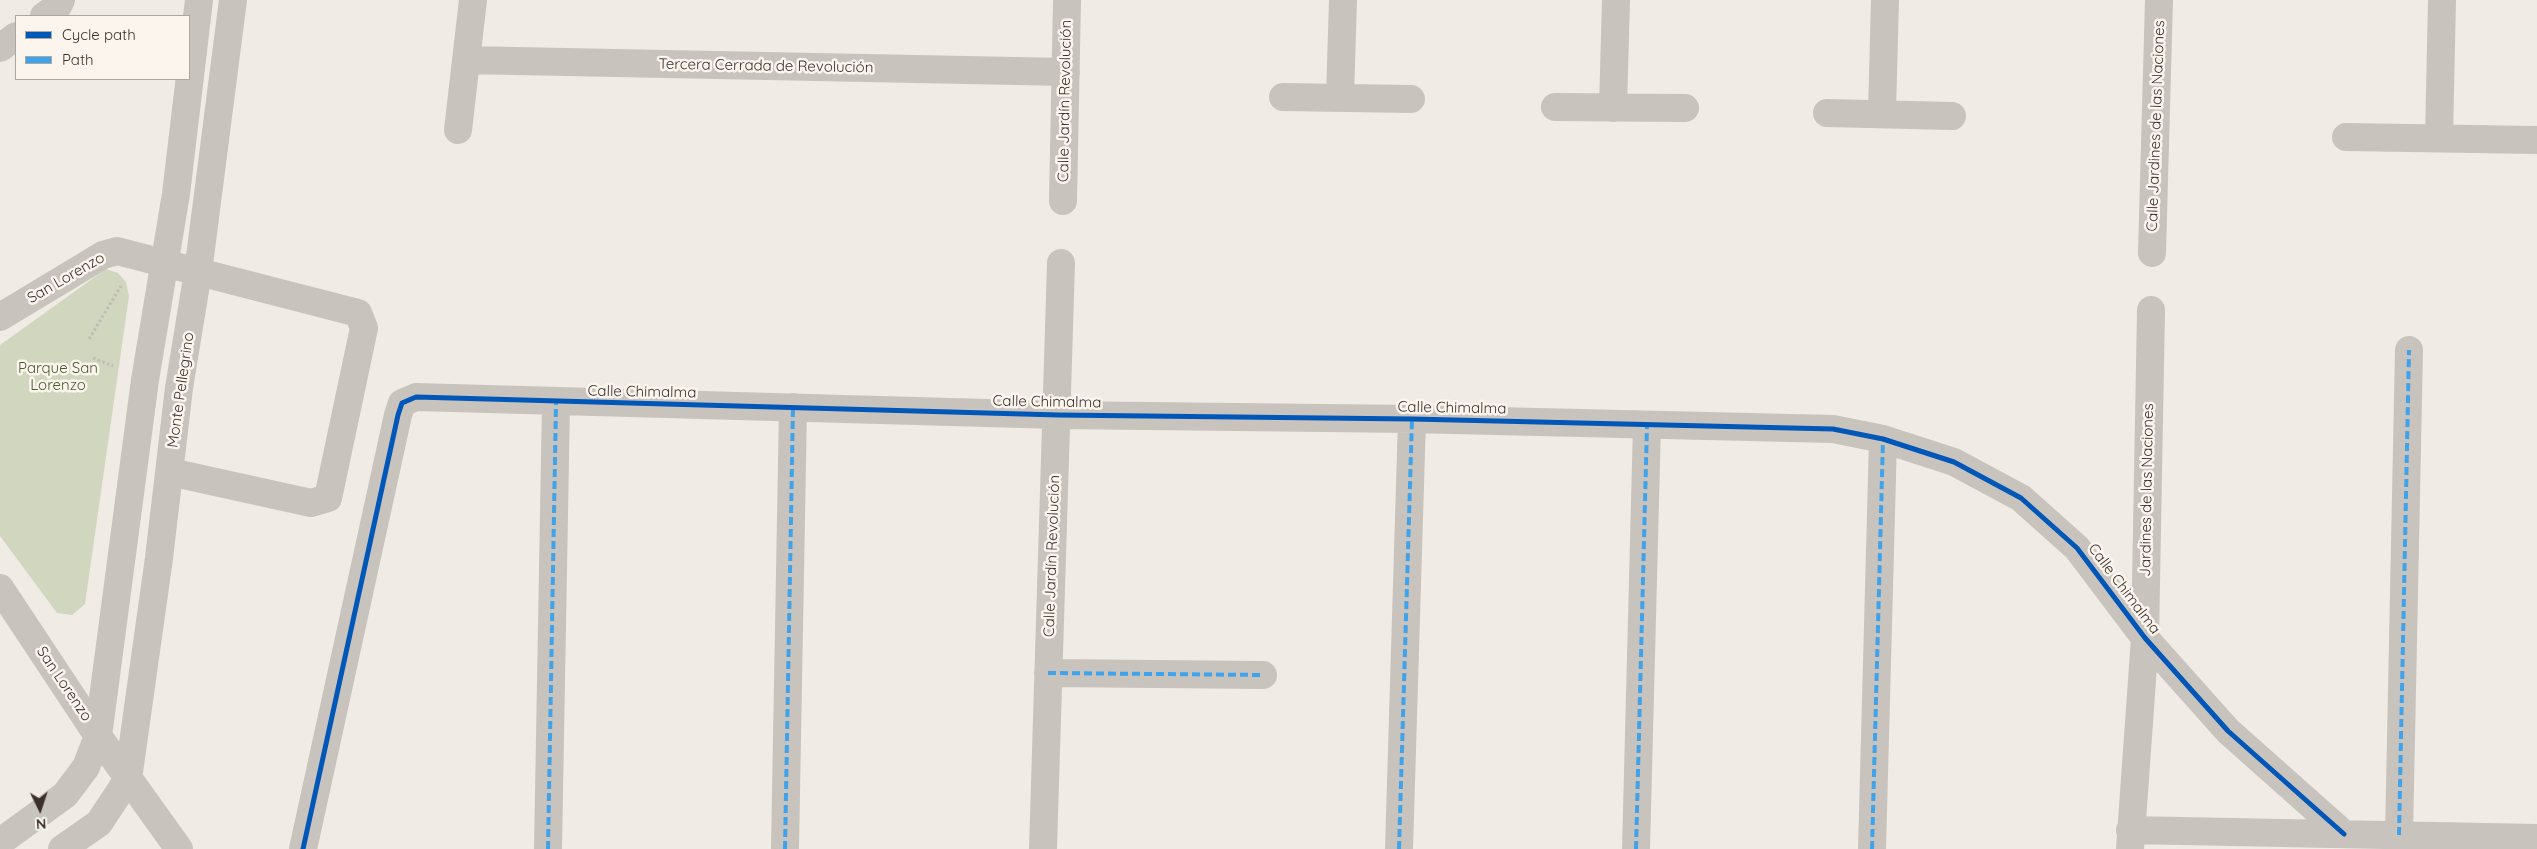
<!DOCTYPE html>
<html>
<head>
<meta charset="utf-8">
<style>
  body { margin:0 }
  #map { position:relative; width:2537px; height:849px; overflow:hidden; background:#f0ebe5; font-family:Quicksand,sans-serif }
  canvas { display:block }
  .legend { position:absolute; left:15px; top:15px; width:175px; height:65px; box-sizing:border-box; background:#fbf5ee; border:1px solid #aea6a0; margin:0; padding:6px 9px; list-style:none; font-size:15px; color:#3b302b }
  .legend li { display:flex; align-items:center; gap:10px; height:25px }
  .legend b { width:25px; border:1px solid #aea6a0 }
  .north { position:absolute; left:15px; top:784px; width:50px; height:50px; -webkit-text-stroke:4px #fbf5ee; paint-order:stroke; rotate:176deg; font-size:14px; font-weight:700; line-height:20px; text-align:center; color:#3b302b }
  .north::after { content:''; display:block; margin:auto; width:18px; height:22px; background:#3b302b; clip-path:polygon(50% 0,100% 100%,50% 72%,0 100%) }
</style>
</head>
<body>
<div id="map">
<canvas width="2537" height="849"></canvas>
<ul class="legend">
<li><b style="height:6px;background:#0057b8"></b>Cycle path</li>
<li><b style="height:6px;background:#3fa3eb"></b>Path</li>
</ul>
<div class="north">N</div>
</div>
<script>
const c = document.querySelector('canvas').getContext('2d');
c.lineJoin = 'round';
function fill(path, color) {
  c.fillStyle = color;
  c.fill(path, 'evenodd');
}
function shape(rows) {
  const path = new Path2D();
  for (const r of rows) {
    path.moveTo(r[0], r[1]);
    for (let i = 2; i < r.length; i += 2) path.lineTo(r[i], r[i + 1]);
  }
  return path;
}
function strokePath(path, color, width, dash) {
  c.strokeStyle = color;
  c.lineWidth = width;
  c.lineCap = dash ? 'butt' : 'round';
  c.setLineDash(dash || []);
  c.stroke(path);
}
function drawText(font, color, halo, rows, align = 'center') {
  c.font = font + ' Quicksand,sans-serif';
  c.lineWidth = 5;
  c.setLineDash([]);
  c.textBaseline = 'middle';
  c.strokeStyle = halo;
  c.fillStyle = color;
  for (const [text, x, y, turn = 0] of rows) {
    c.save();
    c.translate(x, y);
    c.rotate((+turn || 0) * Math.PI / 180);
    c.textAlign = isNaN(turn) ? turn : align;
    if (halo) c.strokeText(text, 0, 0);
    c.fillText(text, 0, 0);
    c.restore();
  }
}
const green = shape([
  [106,269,118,273,126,282,129,296,85,604,72,615,57,613,0,536,0,345]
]);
const path = shape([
  [89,339,121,286],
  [93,358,113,366]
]);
const minor = shape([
  [44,16,58,6,61,0],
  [0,48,16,36],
  [466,60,1066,72],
  [1283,97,1411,99],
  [1340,97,1343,0],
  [1555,107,1685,108],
  [1613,108,1616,0],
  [1827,113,1952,116],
  [1882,113,1885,0],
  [458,130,473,0],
  [2346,137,2537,140],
  [2439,138,2442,0],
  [1063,201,1067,0],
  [2152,253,2159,0],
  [0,317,103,255,117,251,358,313,364,328,328,498,311,503,170,472],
  [0,588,98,736,179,849],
  [1048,673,1263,675],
  [2130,830,2537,838],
  [2399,835,2409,350],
  [0,842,65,795,86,767,98,736,145,380,176,194,199,0],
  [62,849,99,823,128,779,159,558,179,388,198,272,233,0],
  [303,849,398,415,402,403,416,397,1058,415,1412,419,1833,429,1883,439,1954,462,2021,498,2077,548,2145,638,2228,731,2344,834],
  [548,849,556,403],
  [785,849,793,407],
  [1043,849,1061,263],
  [1399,849,1412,419],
  [1636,849,1647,425],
  [1872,849,1883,439],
  [2130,849,2145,638,2151,310]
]);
const quiet = shape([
  [1048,673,1263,675],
  [2399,835,2409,350],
  [548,849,556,403],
  [785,849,793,407],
  [1399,849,1412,419],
  [1636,849,1647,425],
  [1872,849,1883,439]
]);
const cycleway = shape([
  [303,849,398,415,402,403,416,397,1058,415,1412,419,1833,429,1883,439,1954,462,2021,498,2077,548,2145,638,2228,731,2344,834]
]);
const streetNames = [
  ["Tercera Cerrada de Revolución",766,66,1],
  ["Calle Jardín Revolución",1065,101,-89],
  ["Calle Jardines de las Naciones",2156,126,-88],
  ["San Lorenzo",66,278,-30],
  ["Monte Pellegrino",181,390,-82],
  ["Calle Chimalma",642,392,1],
  ["Calle Chimalma",1047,402,1],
  ["Calle Chimalma",1452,408,1],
  ["Jardines de las Naciones",2147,490,-89],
  ["Calle Jardín Revolución",1052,556,-88],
  ["Calle Chimalma",2124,589,53],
  ["San Lorenzo",64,684,56]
];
const parkNames = [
  ["Parque San",58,368],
  ["Lorenzo",58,385]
];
fill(green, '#d1d6bf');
strokePath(path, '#c2bbb6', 3, [2.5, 2.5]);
strokePath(minor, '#c9c3be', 28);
strokePath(quiet, '#3fa3eb', 4, [8, 4]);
strokePath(cycleway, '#0057b8', 5);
drawText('15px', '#3b302b', '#fbf5ee', streetNames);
drawText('15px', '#4a5a2e', '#fbf5ee', parkNames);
</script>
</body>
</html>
